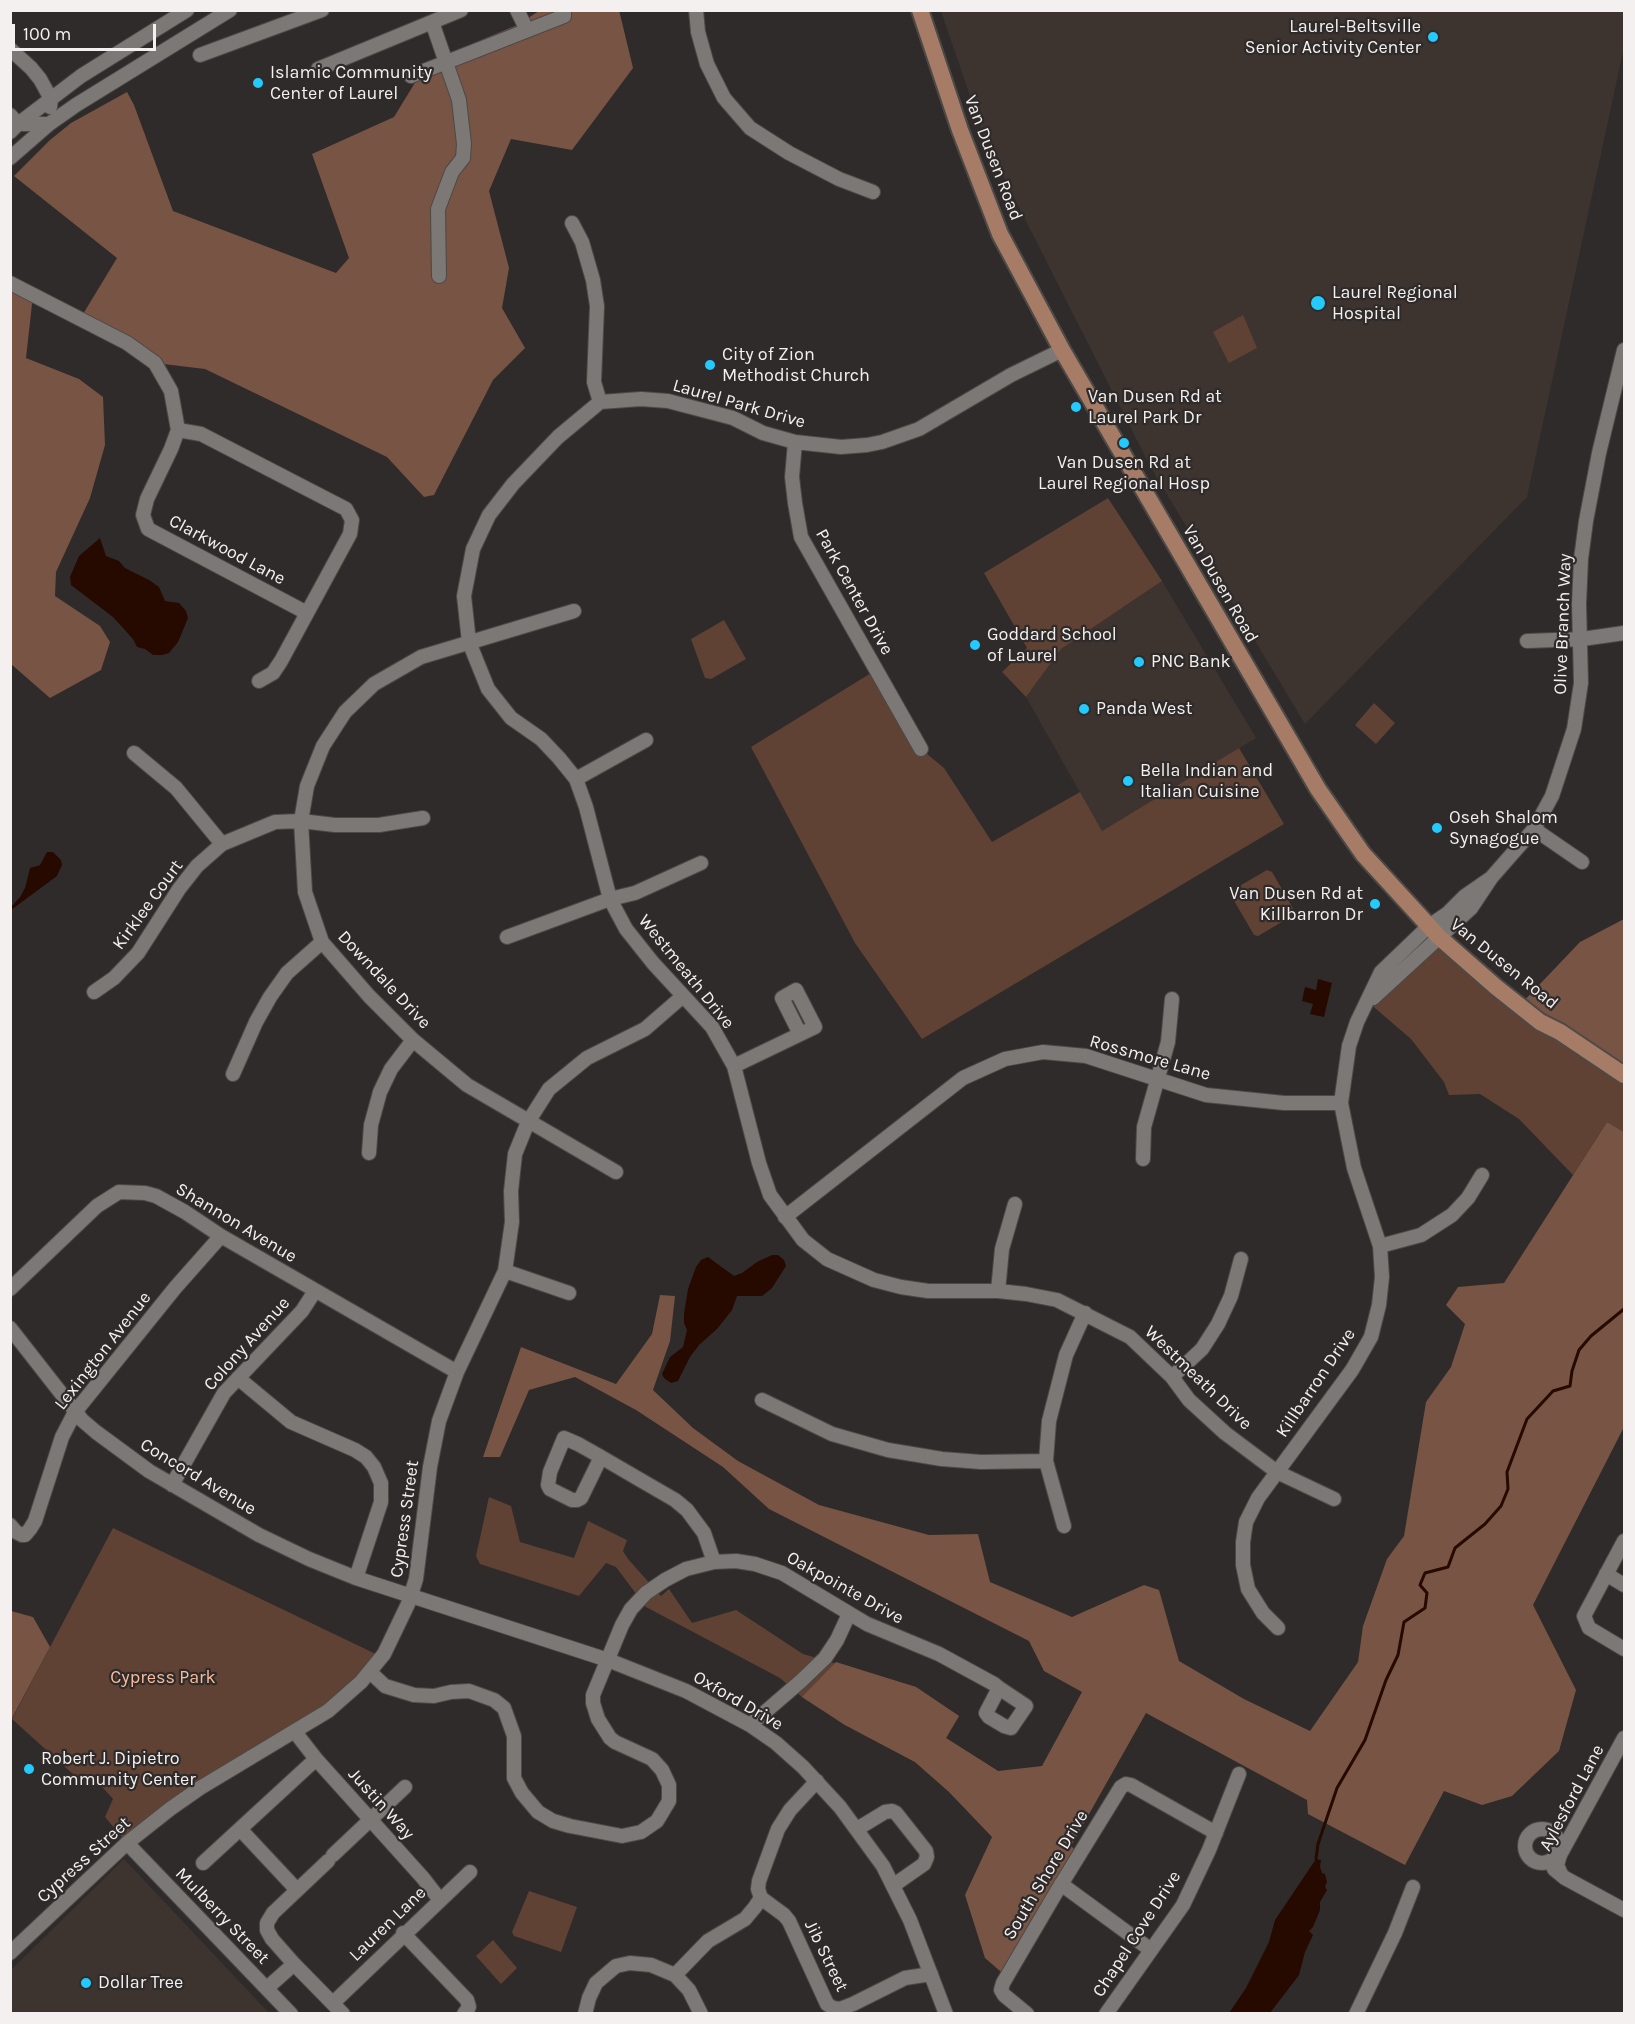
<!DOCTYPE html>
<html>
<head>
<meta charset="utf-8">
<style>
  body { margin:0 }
  #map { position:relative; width:1635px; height:2024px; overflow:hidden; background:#2f2b2a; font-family:Karla,sans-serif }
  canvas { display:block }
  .frame { position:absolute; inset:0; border:12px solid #f3f0ef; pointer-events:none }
  .scale { position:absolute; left:12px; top:24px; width:144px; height:27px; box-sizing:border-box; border:3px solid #f3f0ef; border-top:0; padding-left:8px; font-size:18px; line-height:21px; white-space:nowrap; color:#f3f0ef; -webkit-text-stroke:4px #2f2b2a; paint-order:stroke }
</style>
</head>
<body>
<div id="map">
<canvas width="1635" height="2024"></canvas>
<div class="frame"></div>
<div class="scale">100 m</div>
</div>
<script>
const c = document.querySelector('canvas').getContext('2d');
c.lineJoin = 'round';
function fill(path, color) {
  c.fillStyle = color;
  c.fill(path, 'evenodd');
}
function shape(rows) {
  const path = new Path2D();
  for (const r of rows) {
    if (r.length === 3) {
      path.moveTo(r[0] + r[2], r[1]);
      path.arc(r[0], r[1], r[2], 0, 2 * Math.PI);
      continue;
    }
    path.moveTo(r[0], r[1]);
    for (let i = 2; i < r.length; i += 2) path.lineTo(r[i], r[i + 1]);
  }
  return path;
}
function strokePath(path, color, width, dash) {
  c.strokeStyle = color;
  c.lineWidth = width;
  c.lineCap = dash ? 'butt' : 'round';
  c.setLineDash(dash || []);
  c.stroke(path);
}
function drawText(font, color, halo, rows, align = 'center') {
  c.font = font + ' Karla,sans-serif';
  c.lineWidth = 4.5;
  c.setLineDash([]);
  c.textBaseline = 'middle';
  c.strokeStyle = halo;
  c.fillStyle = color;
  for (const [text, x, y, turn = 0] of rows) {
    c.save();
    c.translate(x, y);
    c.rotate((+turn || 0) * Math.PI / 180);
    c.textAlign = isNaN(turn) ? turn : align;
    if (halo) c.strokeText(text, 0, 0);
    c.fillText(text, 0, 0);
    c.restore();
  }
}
const built = shape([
  [941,11,1624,11,1624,47,1527,497,1305,724,1150,466,985,140],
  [1162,581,1256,738,1102,831,1026,697,1061,649],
  [124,1859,269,2013,11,2013,11,1970]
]);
const green = shape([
  [1243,315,1257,348,1229,363,1213,332],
  [1108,498,1162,581,1061,649,1026,697,1002,672,1027,648,984,573],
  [724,620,746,659,711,679,705,678,691,639],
  [876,670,921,749,944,768,992,842,1080,792,1102,831,1239,748,1284,824,922,1039,855,943,751,747],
  [1374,703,1395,723,1376,744,1355,725],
  [1267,870,1272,872,1294,910,1292,916,1258,936,1254,935,1229,892],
  [1439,937,1624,1074,1624,1132,1607,1122,1573,1175,1519,1119,1480,1094,1449,1095,1444,1082,1411,1039,1368,1002],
  [489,1497,511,1506,520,1542,574,1558,588,1521,627,1540,623,1551,628,1559,661,1596,669,1589,692,1623,736,1610,803,1654,916,1687,959,1716,946,1738,998,1771,948,1791,915,1762,845,1725,802,1697,780,1678,646,1607,616,1567,606,1563,579,1596,480,1564,476,1556],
  [113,1528,382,1657,361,1682,127,1843,105,1817,113,1799,95,1779,85,1785,12,1719],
  [529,1891,577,1907,561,1952,514,1936,512,1932],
  [493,1940,517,1968,501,1984,476,1956]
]);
const forest = shape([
  [619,10,633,68,572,150,511,139,489,191,509,268,502,308,525,348,493,380,434,495,424,497,387,457,205,369,155,363,80,319,117,258,14,176,50,140,71,123,127,92,134,105,173,211,336,273,349,258,312,154,394,117,427,63,517,25,539,11],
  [11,283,33,295,26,358,79,379,103,397,105,445,90,498,56,572,55,596,100,626,110,642,101,670,50,698,11,664],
  [1624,919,1624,1074,1519,1006,1580,942],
  [1607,1122,1624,1132,1624,1427,1533,1605,1576,1690,1559,1751,1512,1796,1482,1805,1444,1791,1405,1865,1308,1814,1307,1800,1146,1713,1071,1846,1079,1854,1007,1977,985,1958,965,1895,992,1837,948,1791,915,1762,845,1725,802,1697,836,1662,916,1687,959,1716,946,1738,998,1771,1042,1766,1082,1692,1044,1671,1029,1641,769,1509,723,1467,636,1410,575,1377,529,1390,500,1457,483,1457,521,1347,616,1384,652,1334,660,1295,675,1296,670,1341,653,1390,693,1428,738,1461,819,1505,929,1535,978,1534,990,1582,1072,1617,1144,1585,1159,1590,1179,1661,1244,1699,1310,1731,1358,1662,1363,1626,1387,1559,1404,1536,1426,1402,1451,1367,1465,1324,1446,1305,1458,1287,1504,1283],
  [11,1611,33,1617,50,1647,11,1720]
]);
const water = shape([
  [100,538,106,556,119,561,125,568,149,580,159,587,165,601,179,603,186,611,188,618,178,642,169,653,162,655,153,655,145,649,137,647,133,639,113,617,71,585,70,577,79,556],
  [47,852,53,852,61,860,62,865,57,876,11,910,11,907,20,897,25,888,30,868,40,865],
  [1318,979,1332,983,1324,1017,1310,1014,1313,1004,1302,1001,1305,987,1316,990],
  [772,1255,778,1255,784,1260,786,1266,772,1288,762,1296,737,1296,732,1310,717,1329,699,1345,690,1357,678,1381,671,1383,664,1378,662,1374,670,1357,683,1347,687,1330,684,1323,684,1314,688,1289,696,1267,701,1260,708,1257,734,1276,742,1273,757,1262],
  [1316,1859,1321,1860,1320,1867,1322,1873,1325,1874,1327,1882,1325,1887,1327,1890,1320,1902,1320,1910,1313,1927,1309,1931,1313,1935,1305,1952,1299,1975,1270,2013,1229,2013,1246,1988,1269,1942,1275,1920]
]);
const stream = shape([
  [1316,1859,1318,1844,1337,1788,1365,1740,1386,1680,1398,1655,1404,1622,1425,1608,1427,1593,1420,1585,1425,1573,1448,1567,1455,1548,1485,1524,1501,1506,1508,1489,1507,1472,1527,1419,1553,1391,1570,1386,1572,1371,1579,1350,1591,1336,1624,1309]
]);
const minor = shape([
  [517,10,527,30],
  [696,10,698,32,707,64,724,98,750,128,789,153,839,179,873,192],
  [432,22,459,100,464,144,463,158,452,172,438,209,439,276],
  [10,49,31,68,40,79,51,99,50,107],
  [200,55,322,10],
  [318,69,461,10],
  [411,76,564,16,564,10],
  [10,115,18,124,49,124],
  [10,132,18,124,81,76,187,10],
  [10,158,49,124,76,105,230,10],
  [572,223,582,242,593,280,597,306,594,382,600,402],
  [10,283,127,343,155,363,171,391,178,430,171,449,147,499,143,515,148,529,307,613],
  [600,402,558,437,513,484,489,515,473,549,464,596,469,642,488,689,511,718,541,739,559,758,576,779,586,807,610,899,626,929,653,963,712,1027,734,1066,759,1163,770,1195,803,1240,827,1259,874,1280,901,1287,928,1291,998,1291,1026,1294,1057,1300,1130,1337,1172,1377,1189,1400,1225,1433,1277,1472,1334,1499],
  [600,402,641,399,668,401,733,418,763,433,795,442,841,447,867,445,882,442,919,429,1011,375,1062,350],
  [178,430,201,434,346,509,352,520,350,534,281,661,273,673,259,681],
  [795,442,792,477,795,503,801,537,921,749],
  [574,611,421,657,374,684,345,712,323,746,307,786,301,821,305,892,322,942,369,996,413,1040,467,1085,616,1172],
  [1527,641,1582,639,1624,633],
  [134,753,176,788,222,844],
  [576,779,646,740],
  [1534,829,1582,862],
  [507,937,610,899,635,893,701,863],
  [94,992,114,978,138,953,179,889,197,866,222,844,275,822,301,821,335,825,379,825,423,818],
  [1373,998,1471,908,1491,878,1534,829,1552,796,1574,729,1581,683,1579,604,1581,559,1586,521,1599,453,1624,350],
  [734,1066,815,1027,796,990,782,998,800,1034],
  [233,1074,256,1022,270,997,287,973,322,942],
  [369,1153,371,1125,380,1092,391,1069,413,1040],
  [1143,1159,1144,1127,1168,1042,1172,999],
  [785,1217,963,1078,1005,1059,1043,1052,1086,1056,1206,1095,1284,1103,1341,1103],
  [1380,1246,1421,1235,1452,1215,1468,1198,1482,1175],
  [505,1271,569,1293],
  [10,1289,97,1206,119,1192,145,1193,156,1196,185,1212,221,1236,457,1372],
  [998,1291,1002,1249,1015,1204],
  [10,1328,82,1420,96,1432,149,1471,259,1535,309,1559,356,1578,608,1660,686,1691,750,1725,776,1743,803,1767,840,1807,883,1866,910,1920,946,2014],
  [1172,1377,1202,1349,1218,1324,1231,1296,1241,1259],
  [238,1378,291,1422,355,1450,366,1457,374,1467,381,1483,381,1502,356,1578],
  [762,1400,832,1434,888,1450,942,1459,981,1462,1046,1461],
  [601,1457,581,1498,577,1500,572,1500,550,1489,548,1485,550,1472,564,1438,578,1444,601,1457,637,1478,675,1500,687,1510,704,1533,714,1562],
  [172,1485,224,1393,302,1311,315,1291],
  [10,1525,16,1532,22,1535,25,1535,30,1529,35,1521,62,1437,75,1412,175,1288,221,1236],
  [1064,1526,1046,1461,1049,1421,1066,1355,1085,1313],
  [1624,1541,1584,1616,1589,1628,1624,1649],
  [1606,1574,1624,1585],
  [1278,1628,1263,1613,1248,1589,1243,1565,1243,1542,1246,1522,1258,1498,1352,1370,1371,1337,1379,1305,1382,1277,1380,1246,1354,1168,1341,1103,1349,1046,1357,1022,1381,972,1429,926,1448,913,1465,896,1491,878],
  [370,1672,385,1686,414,1695,434,1696,451,1692,469,1691,494,1700,504,1708,514,1736,514,1778,522,1793,538,1812,553,1821,570,1826,622,1836,641,1832,657,1821,669,1801,669,1785,662,1770,652,1759,615,1742,610,1738,598,1719,593,1703,593,1695,622,1625,631,1609,646,1593,665,1580,686,1569,714,1562,736,1561,755,1564,782,1573,867,1624,939,1654,994,1684,999,1688,1026,1706,1011,1728,1004,1726,989,1717,986,1713,999,1688],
  [750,1725,801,1681,825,1658,837,1640,849,1614],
  [295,1732,316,1759,423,1878,440,1900],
  [240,1829,297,1890],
  [857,1829,885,1812,892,1811,896,1813,926,1851,927,1857,924,1864,894,1885],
  [1542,1846,17],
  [127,1843,291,2014],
  [333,1855,405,1787],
  [328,1861,273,1913,267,1923,267,1930,272,1939,294,1964,343,2014],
  [203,1863,316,1759],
  [1554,1869,1565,1878,1624,1910],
  [1561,1874,1557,1865,1560,1855,1624,1738],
  [1061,1884,1151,1950],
  [761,1898,784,1915,789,1921,827,2004,833,2008,840,2009,853,2004,905,1978,931,1974],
  [403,1933,467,2000,469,2007,464,2014],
  [10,1953,127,1843,170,1809,200,1788,328,1711,361,1682,384,1654,408,1604,416,1579,430,1467,439,1421,457,1372,505,1271,512,1222,511,1191,515,1154,528,1122,549,1089,587,1058,645,1029,683,996],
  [675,1975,708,1941,745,1919,755,1907,761,1898,758,1889,759,1881,778,1829,790,1810,817,1781],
  [267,1988,294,1964],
  [333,2003,470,1872],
  [585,2014,589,1998,596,1983,616,1966,630,1963,651,1965,675,1975,689,1990,701,2014],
  [1027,2014,1004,1995,1001,1990,1003,1983,1057,1891,1121,1787,1126,1784,1131,1785,1216,1833],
  [1106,2014,1183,1905,1209,1850,1239,1774],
  [1356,2014,1395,1933,1413,1887]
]);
const major = shape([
  [920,10,960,130,1000,234,1062,350,1318,789,1363,854,1439,937,1496,987,1540,1022,1560,1032,1624,1075]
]);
const markers = [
  [1433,37,6,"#24c9fe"],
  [258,83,6,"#24c9fe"],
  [1318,303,8,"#24c9fe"],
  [710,365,6,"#24c9fe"],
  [1076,407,6,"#24c9fe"],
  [1124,443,6,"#24c9fe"],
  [975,645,6,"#24c9fe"],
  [1139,662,6,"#24c9fe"],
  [1084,709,6,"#24c9fe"],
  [1128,781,6,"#24c9fe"],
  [1437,828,6,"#24c9fe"],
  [1375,904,6,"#24c9fe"],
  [29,1769,6,"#24c9fe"],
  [86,1983,6,"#24c9fe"]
];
const poiNames = [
  ["Laurel-Beltsville",1421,27,"right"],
  ["Senior Activity Center",1421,48,"right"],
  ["Islamic Community",270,73],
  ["Center of Laurel",270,94],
  ["Laurel Regional",1332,293],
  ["Hospital",1332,314],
  ["City of Zion",722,355],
  ["Methodist Church",722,376],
  ["Van Dusen Rd at",1088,397],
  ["Laurel Park Dr",1088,418],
  ["Van Dusen Rd at",1124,463,"center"],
  ["Laurel Regional Hosp",1124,484,"center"],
  ["Goddard School",987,635],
  ["of Laurel",987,656],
  ["PNC Bank",1151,662],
  ["Panda West",1096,709],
  ["Bella Indian and",1140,771],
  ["Italian Cuisine",1140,792],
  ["Oseh Shalom",1449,818],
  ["Synagogue",1449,839],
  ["Van Dusen Rd at",1363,894,"right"],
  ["Killbarron Dr",1363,915,"right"],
  ["Robert J. Dipietro",41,1759],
  ["Community Center",41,1780],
  ["Dollar Tree",98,1983]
];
const streetNames = [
  ["Van Dusen Road",993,158,69],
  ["Laurel Park Drive",739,404,16],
  ["Clarkwood Lane",227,550,28],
  ["Van Dusen Road",1220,584,60],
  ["Park Center Drive",854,592,61],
  ["Olive Branch Way",1563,624,-88],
  ["Kirklee Court",148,905,-54],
  ["Van Dusen Road",1504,964,39],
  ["Westmeath Drive",686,972,51],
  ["Downdale Drive",384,980,47],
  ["Rossmore Lane",1150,1058,16],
  ["Shannon Avenue",236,1223,31],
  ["Colony Avenue",247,1344,-48],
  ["Lexington Avenue",103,1351,-52],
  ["Westmeath Drive",1198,1378,44],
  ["Killbarron Drive",1316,1383,-56],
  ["Concord Avenue",198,1477,31],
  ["Cypress Street",405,1519,-82],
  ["Oakpointe Drive",845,1588,29],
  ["Oxford Drive",738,1701,30],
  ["Aylesford Lane",1572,1798,-62],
  ["Justin Way",381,1804,48],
  ["Cypress Street",84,1860,-42],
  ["South Shore Drive",1046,1875,-59],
  ["Mulberry Street",222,1916,46],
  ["Lauren Lane",388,1924,-44],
  ["Chapel Cove Drive",1137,1934,-57],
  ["Jib Street",826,1956,64]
];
const parkNames = [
  ["Cypress Park",163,1678]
];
fill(built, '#3d342f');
fill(green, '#5f4234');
fill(forest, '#775443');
fill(water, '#260a00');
strokePath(stream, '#260a00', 3);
strokePath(minor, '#4c4947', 16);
strokePath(major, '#4c4947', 20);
strokePath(minor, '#7c7876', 14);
strokePath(major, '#a67c66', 16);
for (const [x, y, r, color] of markers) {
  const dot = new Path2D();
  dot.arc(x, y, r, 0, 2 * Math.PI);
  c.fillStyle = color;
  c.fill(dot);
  strokePath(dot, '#2f2b2a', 2);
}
drawText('18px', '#f3f0ef', '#2f2b2a', poiNames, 'left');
drawText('18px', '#f3f0ef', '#2f2b2a', streetNames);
drawText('18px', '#f9bb9c', '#2f2b2a', parkNames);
</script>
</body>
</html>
